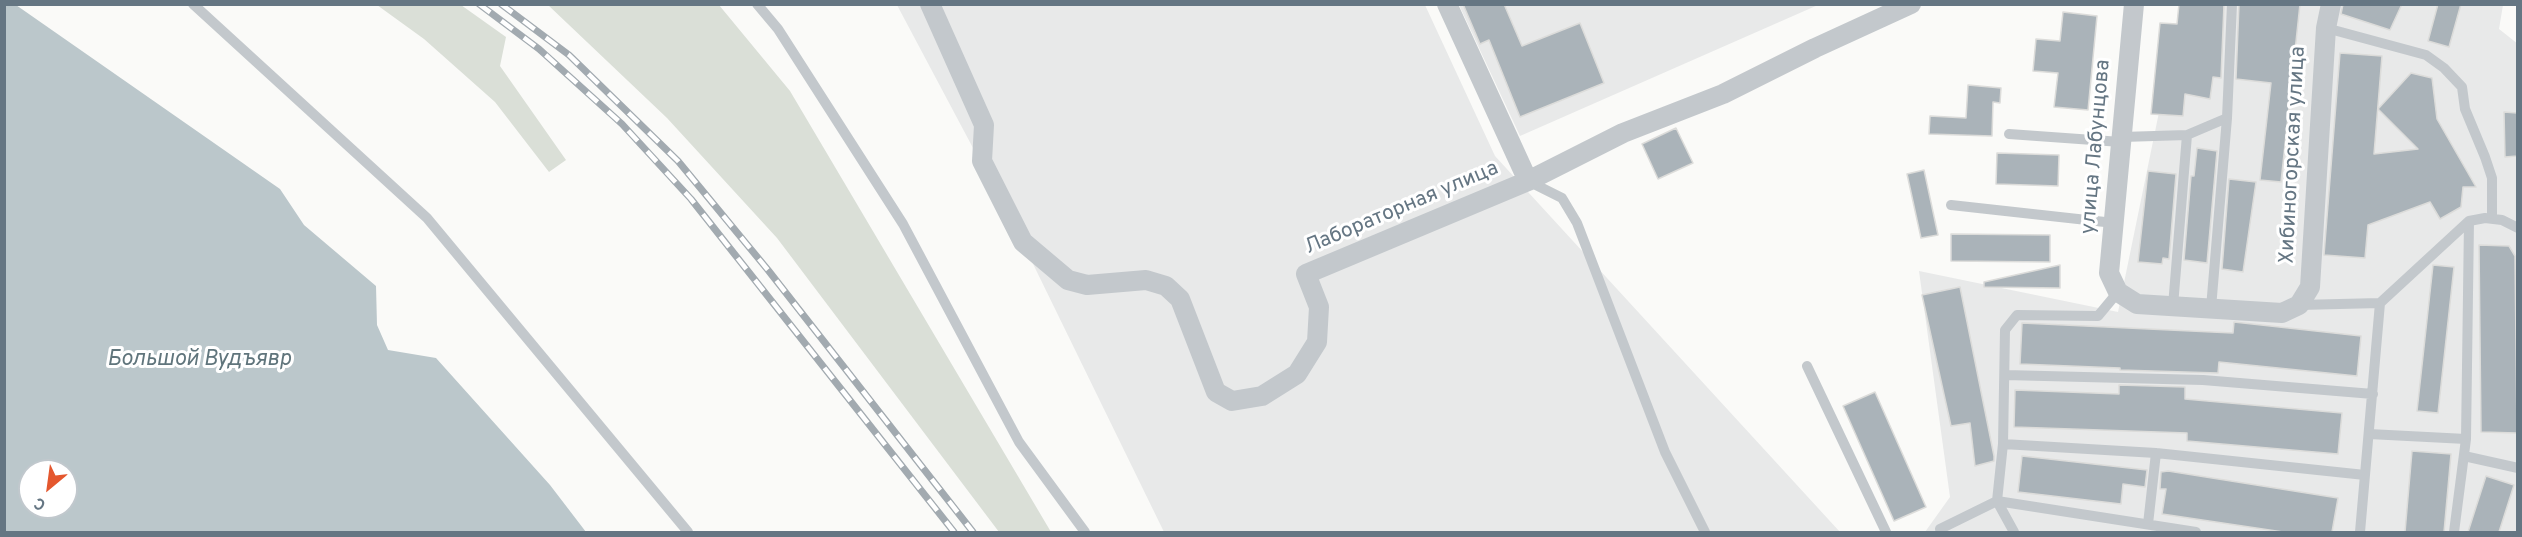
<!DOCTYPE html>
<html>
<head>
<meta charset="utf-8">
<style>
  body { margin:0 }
  #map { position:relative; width:2522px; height:537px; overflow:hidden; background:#fafaf8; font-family:Overpass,sans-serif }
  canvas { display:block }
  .frame { position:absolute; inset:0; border:6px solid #657683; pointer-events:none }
  .north { position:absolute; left:18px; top:459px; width:60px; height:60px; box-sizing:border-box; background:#fff; border:2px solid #c1c8cd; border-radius:50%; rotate:209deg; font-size:16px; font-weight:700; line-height:24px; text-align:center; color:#657683 }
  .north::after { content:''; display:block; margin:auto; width:21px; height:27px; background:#e4572e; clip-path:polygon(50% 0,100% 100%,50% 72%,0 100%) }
</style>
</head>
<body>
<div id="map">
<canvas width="2522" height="537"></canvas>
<div class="frame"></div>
<div class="north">С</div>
</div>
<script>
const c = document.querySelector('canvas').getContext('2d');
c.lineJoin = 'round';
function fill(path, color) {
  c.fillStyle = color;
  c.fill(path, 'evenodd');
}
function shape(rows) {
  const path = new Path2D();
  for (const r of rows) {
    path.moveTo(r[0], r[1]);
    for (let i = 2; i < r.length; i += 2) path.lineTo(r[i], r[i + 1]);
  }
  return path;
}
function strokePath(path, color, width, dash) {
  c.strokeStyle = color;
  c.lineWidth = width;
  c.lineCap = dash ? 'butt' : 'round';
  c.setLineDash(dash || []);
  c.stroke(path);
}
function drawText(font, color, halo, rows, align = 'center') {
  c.font = font + ' Overpass,sans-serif';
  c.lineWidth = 6;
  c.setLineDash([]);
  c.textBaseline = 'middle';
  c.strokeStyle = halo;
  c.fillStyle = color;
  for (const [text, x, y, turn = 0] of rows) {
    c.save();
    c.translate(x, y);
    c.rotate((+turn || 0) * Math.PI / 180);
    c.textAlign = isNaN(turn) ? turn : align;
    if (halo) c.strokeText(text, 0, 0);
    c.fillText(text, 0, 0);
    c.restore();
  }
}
const built = shape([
  [897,5,1425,5,1495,156,1840,532,1164,532,1015,227],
  [1459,5,1818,5,1520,136],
  [2181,5,2503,5,2499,29,2518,44,2517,532,1925,532,1950,497,1919,271,2118,312]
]);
const green = shape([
  [377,5,461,5,506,37,500,66,566,160,549,172,495,102,424,39],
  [548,5,719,5,790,91,1051,532,999,532,777,238,667,118]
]);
const water = shape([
  [4,5,16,5,280,189,304,225,376,286,377,325,388,350,436,358,550,485,586,532,5,532],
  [30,471,66,471,66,507,30,507]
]);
const building = shape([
  [1463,4,1504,4,1522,46,1580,23,1604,83,1520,117,1489,40,1480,44,1463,4],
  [2179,4,2224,4,2221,78,2213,77,2210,99,2185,94,2183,116,2151,114,2160,23,2177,24,2179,4],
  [2239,4,2300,4,2281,182,2260,180,2271,83,2236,79,2239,4],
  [2343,4,2402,4,2390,30,2341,14,2343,4],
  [2438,4,2461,4,2449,47,2428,41,2438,4],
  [2063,12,2097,16,2088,110,2054,107,2058,73,2033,71,2036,39,2060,41,2063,12],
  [2340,53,2382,56,2374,154,2418,149,2378,109,2411,73,2432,78,2437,119,2476,187,2463,187,2461,207,2440,219,2430,202,2368,225,2365,258,2324,255,2340,53],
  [1968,85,2001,88,2000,103,1993,102,1992,136,1929,134,1930,116,1966,118,1968,85],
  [2504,112,2517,113,2517,156,2505,157,2504,112],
  [1676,128,1693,163,1658,179,1642,144,1676,128],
  [2197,148,2217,151,2207,263,2184,260,2191,176,2194,176,2197,148],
  [1997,153,2059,155,2058,186,1996,184,1997,153],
  [1924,170,1938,235,1921,238,1907,174,1924,170],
  [2148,171,2176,174,2169,259,2163,258,2162,264,2138,262,2148,171],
  [2229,179,2256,182,2243,272,2222,269,2229,179],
  [1951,234,2050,235,2050,262,1951,261,1951,234],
  [2479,245,2509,246,2515,256,2517,433,2481,432,2479,245],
  [2060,265,2060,288,1984,287,1984,282,2060,265],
  [2433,265,2454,267,2438,413,2417,411,2433,265],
  [1960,287,1994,456,1994,461,1975,466,1970,423,1951,426,1922,295,1960,287],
  [2234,322,2361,336,2357,376,2219,362,2218,373,2120,370,2120,368,2020,364,2022,323,2233,333,2234,322],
  [2119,385,2185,387,2185,399,2342,413,2338,454,2187,441,2187,433,2014,427,2015,390,2119,394,2119,385],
  [1875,392,1926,507,1894,521,1843,406,1875,392],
  [2412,451,2451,454,2444,532,2405,532,2412,451],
  [2022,456,2147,470,2145,487,2123,484,2121,504,2018,492,2022,456],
  [2168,471,2338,498,2332,532,2283,532,2162,514,2166,489,2160,489,2161,472,2168,471],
  [2486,476,2514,485,2499,532,2468,532,2486,476]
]);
const lane = shape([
  [193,4,427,218,688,532],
  [757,4,778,29,903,224,1019,442,1085,532],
  [2326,28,2426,55,2444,68,2462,87,2465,109,2485,157,2492,178,2492,219],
  [2009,134,2121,142],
  [2122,137,2187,135,2227,118],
  [1528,181,1562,198,1577,223,1665,452,1705,532],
  [1951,205,2114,223],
  [2118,292,2098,316,2017,315,2005,330,2003,444,2156,453,2365,475],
  [2380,303,2469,221,2485,218,2502,220,2518,228],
  [2299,305,2380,303,2360,532],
  [2173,306,2187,135],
  [2211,308,2227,118,2232,4],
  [1807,366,1886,532],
  [2005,375,2203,380,2373,394],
  [2369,434,2466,439],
  [2003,444,1997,501,2014,532],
  [2464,456,2518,468],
  [2148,524,2156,453],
  [1942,532,1940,529,1997,501,2196,532],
  [2454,532,2466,439,2469,221]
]);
const street = shape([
  [930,4,984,125,982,161,1023,242,1068,280,1087,285,1146,280,1166,286,1180,299,1216,392,1232,401,1262,396,1297,374,1317,342,1319,307,1306,274,1528,181,1623,133,1723,94,1815,48,1911,4],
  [1447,4,1528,181],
  [2134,4,2109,273,2118,292,2137,304,2282,313,2299,305,2310,287,2326,28,2331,4]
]);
const rail = shape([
  [479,4,539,49,622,124,691,199,954,532],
  [501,4,569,55,678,161,768,270,973,532]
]);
const streetNames = [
  ["улица Лабунцова",2097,147,-85],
  ["Хибиногорская улица",2294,155,-87],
  ["Лабораторная улица",1402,209,-23]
];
const waterNames = [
  ["Большой Вудъявр",199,361]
];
fill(built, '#e8e9e9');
fill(green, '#dadfd7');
fill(water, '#bbc7cb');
fill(building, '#aab3b9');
strokePath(building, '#dcdcda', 1.5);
strokePath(lane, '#c3c8cc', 10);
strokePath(street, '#c3c8cc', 20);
strokePath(rail, '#a2aab0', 7);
strokePath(rail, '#fff', 4.5, [14]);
drawText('21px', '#657683', '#fff', streetNames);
drawText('italic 22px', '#60757c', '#fff', waterNames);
</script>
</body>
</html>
